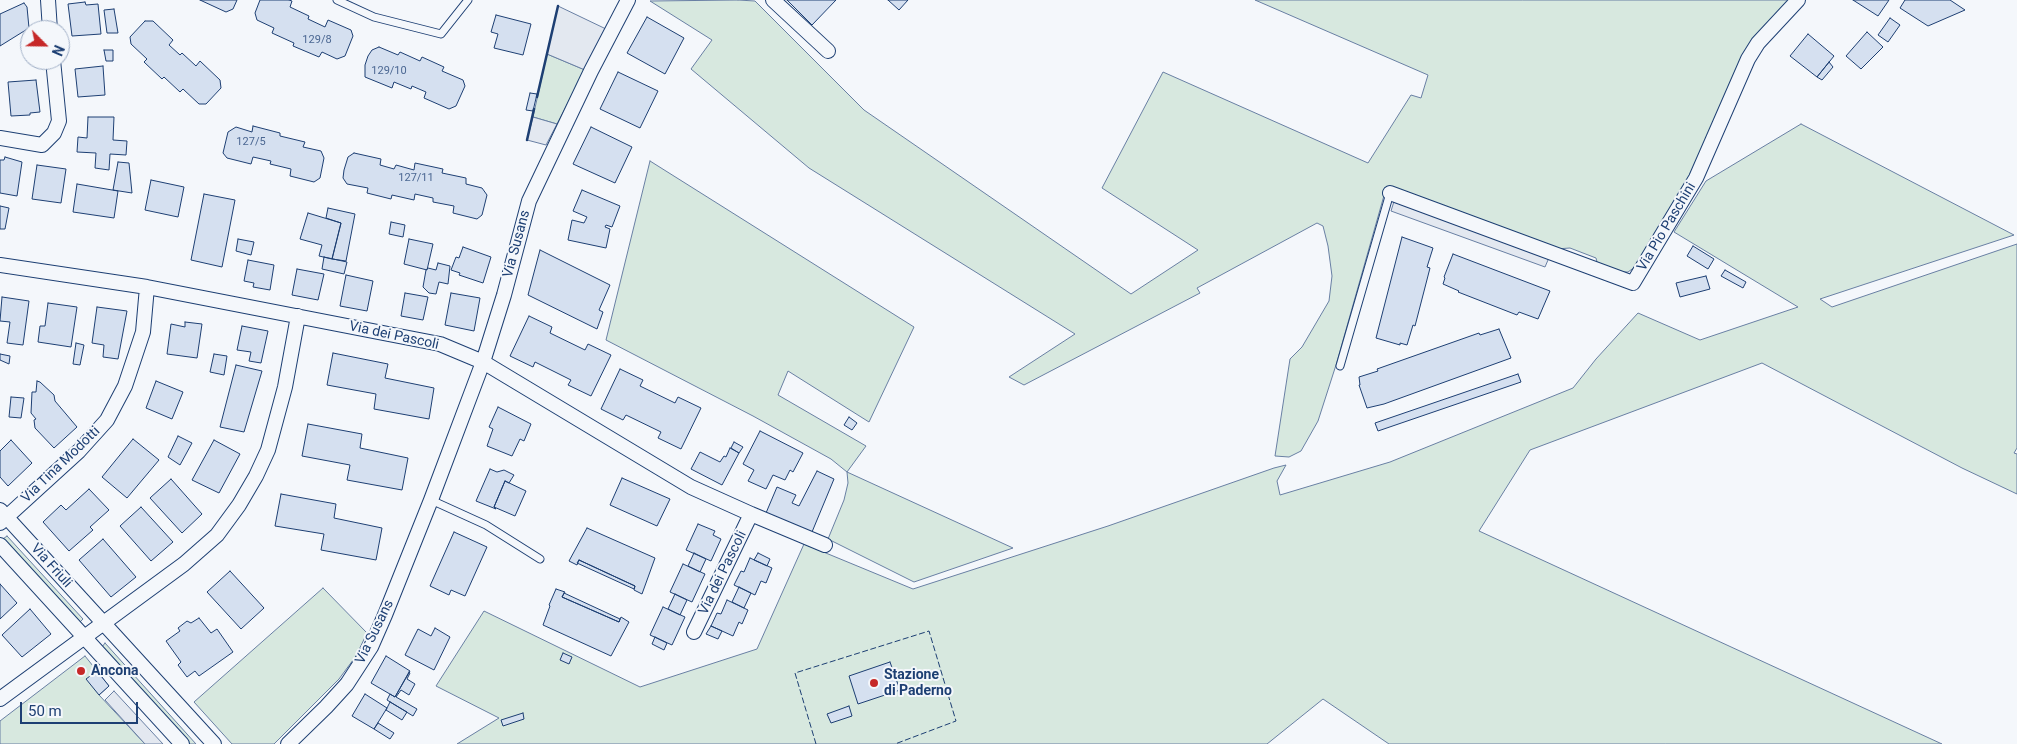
<!DOCTYPE html>
<html>
<head>
<meta charset="utf-8">
<style>
  body { margin:0 }
  #map { position:relative; width:2017px; height:744px; overflow:hidden; background:#f4f7fb; font-family:Roboto,sans-serif }
  canvas { display:block }
  .north { position:absolute; left:20px; top:20px; width:50px; height:50px; box-sizing:border-box; background:#f4f7fb; border:1px solid #9eadc5; border-radius:50%; rotate:113deg; font-size:14px; font-weight:700; line-height:20px; text-align:center; color:#1d3f73 }
  .north::after { content:''; display:block; margin:auto; width:18px; height:22px; background:#c62828; clip-path:polygon(50% 0,100% 100%,50% 72%,0 100%) }
  .scale { position:absolute; left:20px; top:702px; width:118px; height:22px; box-sizing:border-box; border:2px solid #1d3f73; border-top:0; padding-left:6px; font-size:15px; line-height:18px; white-space:nowrap; color:#1d3f73; -webkit-text-stroke:4px #f4f7fb; paint-order:stroke }
</style>
</head>
<body>
<div id="map">
<canvas width="2017" height="744"></canvas>
<div class="north">N</div>
<div class="scale">50 m</div>
</div>
<script>
const c = document.querySelector('canvas').getContext('2d');
c.lineJoin = 'round';
function fill(path, color) {
  c.fillStyle = color;
  c.fill(path, 'evenodd');
}
function shape(rows) {
  const path = new Path2D();
  for (const r of rows) {
    path.moveTo(r[0], r[1]);
    for (let i = 2; i < r.length; i += 2) path.lineTo(r[i], r[i + 1]);
  }
  return path;
}
function strokePath(path, color, width, dash) {
  c.strokeStyle = color;
  c.lineWidth = width;
  c.lineCap = dash ? 'butt' : 'round';
  c.setLineDash(dash || []);
  c.stroke(path);
}
function drawText(font, color, halo, rows, align = 'center') {
  c.font = font + ' Roboto,sans-serif';
  c.lineWidth = 4;
  c.setLineDash([]);
  c.textBaseline = 'middle';
  c.strokeStyle = halo;
  c.fillStyle = color;
  for (const [text, x, y, turn = 0] of rows) {
    c.save();
    c.translate(x, y);
    c.rotate((+turn || 0) * Math.PI / 180);
    c.textAlign = isNaN(turn) ? turn : align;
    if (halo) c.strokeText(text, 0, 0);
    c.fillText(text, 0, 0);
    c.restore();
  }
}
const green = shape([
  [738,0,755,1,864,110,1131,294,1198,250,1102,188,1163,72,1368,163,1411,95,1421,98,1428,75,1255,0,1790,0,1752,42,1691,176,1639,264,1628,272,1618,272,1598,266,1596,258,1570,248,1556,249,1385,192,1336,365,1318,421,1301,451,1289,457,1275,456,1290,359,1302,347,1329,301,1332,276,1328,246,1323,226,1317,223,1197,288,1200,293,1024,385,1009,377,1075,334,809,168,691,69,712,40,650,1,738,0],
  [547,54,585,70,557,124,533,117,547,54],
  [1801,124,2014,235,1820,299,1832,307,2017,244,2017,448,2014,453,2017,454,2017,494,1962,468,1762,363,1530,450,1479,531,1942,744,1389,744,1323,699,1267,744,457,744,499,718,436,686,484,611,640,687,757,649,804,544,913,589,1108,526,1274,468,1286,465,1277,481,1280,495,1390,462,1573,388,1596,359,1638,313,1700,340,1798,307,1674,232,1706,181,1801,124],
  [650,161,914,327,869,422,788,371,778,395,866,446,847,472,1013,548,914,582,828,539,844,500,848,483,847,472,831,459,753,416,606,340,650,161],
  [7,536,83,619,80,622,3,539,7,536],
  [323,588,367,633,356,656,339,679,274,744,232,744,194,702,323,588],
  [105,643,196,744,190,744,102,647,105,643],
  [85,656,109,686,99,695,145,744,0,744,0,721,85,656]
]);
const parking = shape([
  [558,6,606,29,585,70,547,54,558,6],
  [533,117,557,124,546,145,527,140,533,117],
  [1396,195,1551,253,1545,267,1391,211,1396,195],
  [114,691,163,744,145,744,105,700,114,691]
]);
const building = shape([
  [200,0,237,0,233,9,226,12,200,0],
  [289,0,292,1,290,7,309,16,308,19,325,27,328,20,351,30,353,36,345,56,337,59,322,52,319,57,293,46,294,43,272,33,274,28,257,20,255,13,260,0,289,0],
  [787,0,836,0,812,25,787,0],
  [888,0,908,0,899,10,888,0],
  [1853,0,1889,0,1878,16,1853,0],
  [1905,0,1950,0,1965,10,1928,26,1900,8,1905,0],
  [85,2,86,5,98,4,101,34,72,36,68,4,85,2],
  [24,3,27,7,29,28,0,46,0,14,24,3],
  [114,9,118,33,107,33,104,10,114,9],
  [496,15,531,24,523,55,494,48,498,34,491,32,496,15],
  [647,17,684,38,665,74,627,53,647,17],
  [1890,18,1900,25,1888,42,1878,35,1890,18],
  [145,21,153,21,173,40,169,45,180,55,182,53,196,66,200,61,220,80,221,88,206,104,199,104,183,89,180,92,164,77,162,79,144,62,147,59,131,44,130,37,145,21],
  [1867,32,1883,47,1861,69,1846,56,1867,32],
  [1808,34,1834,56,1817,77,1790,56,1808,34],
  [379,47,398,55,400,52,420,61,422,57,444,67,442,71,463,80,465,86,456,106,449,109,424,98,426,92,412,86,411,89,394,82,392,88,365,77,365,65,368,56,372,50,379,47],
  [104,50,113,50,113,61,106,61,104,50],
  [1829,62,1833,67,1822,80,1817,77,1829,62],
  [103,66,105,95,78,97,75,69,103,66],
  [618,72,658,91,640,128,600,109,618,72],
  [36,80,40,112,30,113,30,115,11,116,8,82,36,80],
  [530,93,537,94,533,111,526,110,530,93],
  [88,117,114,117,113,140,127,141,126,155,110,154,109,170,95,168,96,153,77,152,78,137,87,138,88,117],
  [253,126,280,133,280,136,305,142,303,147,321,151,324,158,320,178,314,182,290,176,291,169,270,164,271,161,253,157,251,164,227,158,223,153,228,132,236,127,252,132,253,126],
  [591,127,632,147,615,183,573,164,591,127],
  [354,153,381,159,380,165,394,169,396,165,414,170,415,163,443,169,442,173,466,178,466,184,482,188,487,195,482,215,477,219,453,213,454,206,433,202,433,198,415,194,414,200,392,195,391,199,367,193,368,188,347,184,343,178,344,170,348,157,354,153],
  [5,157,22,162,17,196,0,193,0,160,4,160,5,157],
  [118,162,129,163,132,193,113,190,118,162],
  [37,165,66,169,61,203,32,199,37,165],
  [151,180,184,187,178,217,145,210,151,180],
  [77,184,118,191,114,218,73,212,77,184],
  [582,190,620,206,612,227,606,225,605,227,610,229,606,248,568,240,572,220,584,223,587,217,573,211,582,190],
  [204,194,235,200,222,267,191,260,204,194],
  [0,206,9,208,5,229,0,229,0,206],
  [328,208,355,214,346,261,332,259,341,223,326,218,328,208],
  [308,213,341,223,332,259,319,256,322,245,300,239,308,213],
  [391,222,405,225,403,237,389,234,391,222],
  [1402,237,1433,248,1427,267,1430,268,1415,326,1413,325,1407,345,1400,343,1400,345,1376,338,1402,237],
  [238,239,254,242,251,255,236,251,238,239],
  [409,239,433,244,427,270,404,264,409,239],
  [1693,246,1714,259,1708,269,1687,256,1693,246],
  [463,247,491,257,483,283,459,275,460,273,451,270,456,257,459,258,463,247],
  [540,250,610,285,599,310,603,312,597,329,528,295,540,250],
  [1453,254,1550,291,1538,319,1519,312,1517,315,1458,292,1459,291,1443,284,1445,278,1444,277,1453,254],
  [324,257,347,262,344,274,322,269,324,257],
  [248,260,274,265,270,290,253,287,254,283,244,281,248,260],
  [438,263,450,266,448,284,439,282,436,294,429,293,423,287,426,270,428,268,436,270,438,263],
  [297,269,324,274,318,300,292,295,297,269],
  [1725,270,1746,282,1743,288,1721,276,1725,270],
  [346,275,373,281,367,311,340,306,346,275],
  [1706,276,1710,289,1680,297,1676,283,1706,276],
  [405,293,428,297,423,320,401,316,405,293],
  [451,293,480,298,474,331,445,325,451,293],
  [2,297,29,301,23,345,7,343,10,322,0,321,2,297],
  [48,303,77,307,71,347,38,342,40,326,45,326,48,303],
  [97,307,127,311,118,359,103,357,104,345,92,343,97,307],
  [529,316,552,327,550,333,585,350,588,344,611,355,591,396,568,385,571,380,535,362,533,367,510,356,529,316],
  [185,322,202,324,197,358,167,354,171,324,185,327,185,322],
  [242,326,268,331,261,363,249,361,251,352,237,350,242,326],
  [1499,329,1511,358,1384,404,1367,408,1359,385,1360,385,1359,377,1378,371,1377,369,1479,333,1480,335,1499,329],
  [76,343,84,345,80,365,73,364,76,343],
  [333,353,388,364,385,378,434,388,429,419,374,409,376,394,327,385,333,353],
  [0,354,10,356,9,364,0,360,0,354],
  [214,354,227,356,224,375,210,372,214,354],
  [236,365,262,371,244,432,220,427,236,365],
  [620,369,643,380,640,386,675,403,678,397,701,408,681,449,658,438,661,432,626,415,623,420,601,409,620,369],
  [1518,374,1521,382,1378,431,1375,423,1518,374],
  [37,381,40,382,54,395,55,401,77,427,54,448,35,428,34,420,36,419,31,413,32,392,36,392,37,381],
  [156,381,183,392,172,419,146,408,156,381],
  [11,397,24,398,21,418,9,417,11,397],
  [498,407,531,424,524,441,520,439,512,456,487,446,493,429,489,427,498,407],
  [849,417,857,423,852,430,844,425,849,417],
  [308,424,362,434,360,448,408,458,402,490,347,480,350,465,302,456,308,424],
  [760,431,803,453,793,472,790,470,785,480,773,475,766,489,748,481,754,470,743,464,760,431],
  [178,436,192,443,180,465,168,457,178,436],
  [133,439,159,460,127,498,102,477,133,439],
  [11,440,32,463,8,486,0,477,0,451,11,440],
  [214,440,240,454,219,493,192,480,214,440],
  [734,442,743,447,739,453,731,448,734,442],
  [730,448,739,453,722,485,691,469,700,452,720,462,724,456,726,457,730,448],
  [490,469,497,472,504,470,514,475,509,483,505,481,494,507,496,509,476,501,490,469],
  [817,471,834,479,812,532,766,513,777,487,796,495,792,503,799,506,817,471],
  [622,478,670,499,657,526,610,505,622,478],
  [171,479,202,514,182,533,150,498,171,479],
  [505,481,526,491,515,516,494,507,505,481],
  [89,489,109,510,90,527,93,530,69,551,43,522,61,505,66,510,89,489],
  [281,494,336,504,334,518,382,528,376,560,321,550,324,534,275,526,281,494],
  [141,507,173,542,151,561,120,526,141,507],
  [698,524,715,531,713,535,721,539,711,561,686,550,698,524],
  [587,528,655,558,642,594,634,590,635,586,579,560,577,565,569,561,587,528],
  [454,532,487,547,465,596,451,590,449,595,430,586,454,532],
  [103,539,136,577,111,597,79,560,103,539],
  [694,553,706,559,700,572,688,566,694,553],
  [758,553,770,559,767,566,754,560,758,553],
  [750,558,772,568,766,583,761,581,755,595,734,585,741,571,744,572,750,558],
  [579,560,635,586,634,589,577,563,579,560],
  [683,564,705,574,692,602,670,592,683,564],
  [230,571,264,608,241,629,207,592,230,571],
  [0,584,17,603,0,619,0,584],
  [739,587,751,593,744,608,732,602,739,587],
  [556,589,565,592,562,597,619,622,621,617,629,622,611,656,543,625,550,606,549,605,556,589],
  [564,593,620,619,619,622,562,597,564,593],
  [675,594,687,600,680,615,668,609,675,594],
  [727,600,748,610,742,624,739,622,733,636,711,626,717,613,721,614,727,600],
  [663,607,685,617,672,645,650,635,663,607],
  [30,609,51,634,22,657,2,635,30,609],
  [199,618,211,633,217,629,233,652,199,676,195,671,187,677,178,665,181,662,166,641,180,631,178,628,187,621,191,623,199,618],
  [711,626,722,631,718,639,706,634,711,626],
  [435,628,450,637,434,670,405,655,418,629,431,636,435,628],
  [655,637,667,643,664,650,652,644,655,637],
  [563,653,572,657,569,664,560,660,563,653],
  [386,656,410,671,395,697,371,683,386,656],
  [890,662,900,690,858,704,849,676,890,662],
  [97,671,109,686,99,695,86,679,97,671],
  [409,672,410,673,407,679,415,684,409,695,401,690,396,697,417,709,413,716,387,700,390,694,395,697,409,672],
  [365,694,387,708,374,729,352,716,365,694],
  [390,702,407,712,402,720,386,710,390,702],
  [849,706,852,716,831,723,827,714,849,706],
  [523,713,524,719,503,726,501,720,523,713],
  [378,723,394,733,390,739,374,729,378,723]
]);
const service = shape([
  [337,0,374,17,441,34,468,0],
  [1340,366,1390,193],
  [431,500,486,525,540,559]
]);
const minor = shape([
  [48,0,50,30],
  [773,0,828,51],
  [0,138,42,145,54,133,59,121,53,60],
  [1390,193,1633,283,1696,178,1748,59,1758,43,1798,0],
  [0,265,147,287,378,332,440,344,483,362,691,487,751,514,694,632],
  [0,510,214,744],
  [751,514,825,545],
  [0,523,79,451,107,420,125,386,143,332,147,287],
  [0,545,182,744],
  [0,699,184,564,217,535,239,505,256,476,268,450,285,387,298,316],
  [288,744,326,707,347,684,371,647,385,615,431,500,483,362,504,295,529,201,591,71,628,0]
]);
const fence = shape([
  [816,744,795,673,929,631,956,721,895,744]
]);
const wall = shape([
  [537,97,558,6],
  [527,140,534,109]
]);
const markers = [
  [81,671,5,"#c62828"],
  [874,683,5,"#c62828"]
];
const numberNames = [
  ["129/8",317,40],
  ["129/10",389,71],
  ["127/5",251,142],
  ["127/11",416,178]
];
const streetNames = [
  ["Via Pio Paschini",1667,227,-59],
  ["Via Susans",517,244,-75],
  ["Via dei Pascoli",394,336,12],
  ["Via Tina Modotti",61,465,-44],
  ["Via Friuli",51,566,48],
  ["Via dei Pascoli",723,573,-64],
  ["Via Susans",375,632,-64]
];
const poiNames = [
  ["Ancona",91,671],
  ["Stazione",884,675],
  ["di Paderno",884,691]
];
fill(green, '#d7e8df');
strokePath(green, '#687fa3', 1);
fill(parking, '#e3e8f0');
strokePath(parking, '#687fa3', 1);
fill(building, '#d5e0f0');
strokePath(building, '#1d3f73', 1);
strokePath(service, '#1d3f73', 9);
strokePath(minor, '#1d3f73', 16);
strokePath(service, '#f4f7fb', 7);
strokePath(minor, '#f4f7fb', 14);
strokePath(fence, '#1d3f73', 1, [6, 2.5]);
strokePath(wall, '#1d3f73', 2.5);
for (const [x, y, r, color] of markers) {
  const dot = new Path2D();
  dot.arc(x, y, r, 0, 2 * Math.PI);
  c.fillStyle = color;
  c.fill(dot);
  strokePath(dot, '#f4f7fb', 2);
}
drawText('11px', '#4b6792', null, numberNames);
drawText('14px', '#1d3f73', '#f4f7fb', streetNames);
drawText('bold 14px', '#1d3f73', '#f4f7fb', poiNames, 'left');
</script>
</body>
</html>
